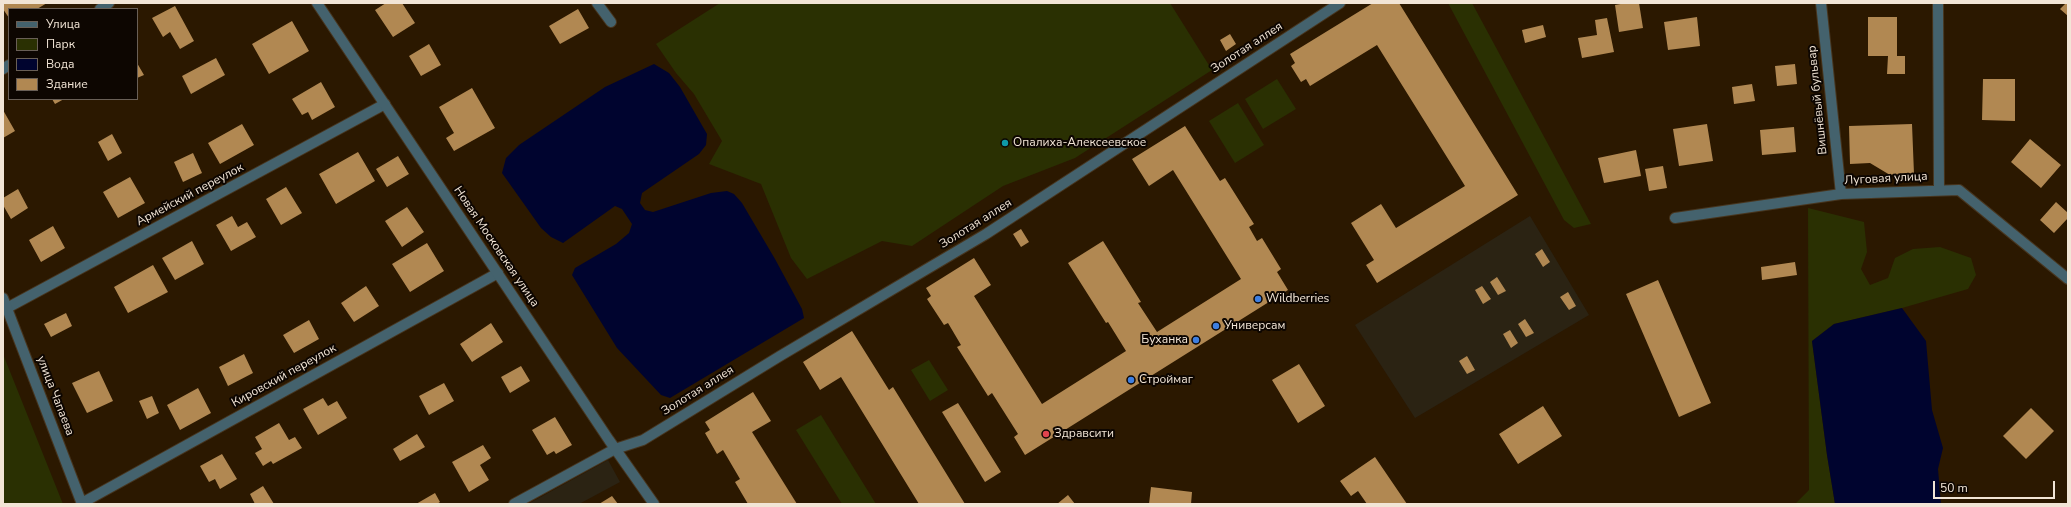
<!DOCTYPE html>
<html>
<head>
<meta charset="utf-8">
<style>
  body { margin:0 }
  #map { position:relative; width:2071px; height:507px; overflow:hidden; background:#2b1800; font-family:"Nunito Sans",sans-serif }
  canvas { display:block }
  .frame { position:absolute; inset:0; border:4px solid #f2e5d6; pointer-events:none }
  .legend { position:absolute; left:8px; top:8px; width:130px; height:92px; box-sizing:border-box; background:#0d0601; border:1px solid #695f56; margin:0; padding:5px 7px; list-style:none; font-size:12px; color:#f2e5d6 }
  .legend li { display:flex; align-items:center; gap:8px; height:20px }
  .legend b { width:20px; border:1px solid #695f56 }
  .scale { position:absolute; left:1933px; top:481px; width:122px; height:18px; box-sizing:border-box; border:2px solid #f2e5d6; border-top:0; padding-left:5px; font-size:12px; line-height:14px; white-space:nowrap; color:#f2e5d6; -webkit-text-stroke:3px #0d0601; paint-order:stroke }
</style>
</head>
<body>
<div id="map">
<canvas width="2071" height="507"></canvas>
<div class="frame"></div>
<ul class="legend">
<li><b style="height:5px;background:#44626d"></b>Улица</li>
<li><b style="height:11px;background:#2a3002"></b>Парк</li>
<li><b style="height:11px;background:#00042f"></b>Вода</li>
<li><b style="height:11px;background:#b18852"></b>Здание</li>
</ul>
<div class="scale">50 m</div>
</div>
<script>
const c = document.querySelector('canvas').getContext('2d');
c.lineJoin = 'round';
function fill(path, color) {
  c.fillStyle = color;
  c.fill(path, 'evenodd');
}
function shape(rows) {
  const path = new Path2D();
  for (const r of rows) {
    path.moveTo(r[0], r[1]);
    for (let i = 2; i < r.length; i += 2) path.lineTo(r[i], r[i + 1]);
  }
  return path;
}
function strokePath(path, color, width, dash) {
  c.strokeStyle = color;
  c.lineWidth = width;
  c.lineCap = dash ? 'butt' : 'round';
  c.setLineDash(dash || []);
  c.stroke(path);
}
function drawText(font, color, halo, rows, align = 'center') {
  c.font = font + ' "Nunito Sans",sans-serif';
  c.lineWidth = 4;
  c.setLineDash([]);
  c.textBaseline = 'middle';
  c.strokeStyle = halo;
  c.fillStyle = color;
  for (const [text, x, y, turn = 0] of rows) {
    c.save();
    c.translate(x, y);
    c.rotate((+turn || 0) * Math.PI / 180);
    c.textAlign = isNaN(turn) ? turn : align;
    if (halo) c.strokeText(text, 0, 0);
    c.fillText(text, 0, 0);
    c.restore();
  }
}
const education = shape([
  [1530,216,1589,315,1415,418,1355,325],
  [608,460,620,482,579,504,528,504]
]);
const green = shape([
  [720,3,1170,3,1212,70,1075,158,1003,186,912,246,882,241,807,279,791,258,761,184,709,164,722,141,694,94,676,73,656,44],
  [1448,3,1472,3,1591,224,1574,228,1564,220],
  [1277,79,1296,109,1263,129,1245,99],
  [1238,103,1264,145,1235,163,1209,121],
  [1808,208,1864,222,1867,252,1861,269,1870,285,1888,278,1895,258,1913,249,1940,247,1971,258,1976,275,1968,289,1902,308,1834,324,1812,341,1827,455,1835,504,1795,504,1809,490],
  [3,354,63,504,3,504],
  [929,360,948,390,930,401,911,370],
  [821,415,876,504,842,504,796,430]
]);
const water = shape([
  [654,64,669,73,680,87,707,134,706,145,699,154,642,193,640,203,645,210,653,212,711,193,727,191,734,194,742,203,775,259,802,309,804,318,670,398,661,395,617,348,572,275,575,268,616,244,629,233,632,224,622,209,615,206,563,243,551,237,541,228,502,173,506,158,519,145,605,87],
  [1902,308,1926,341,1932,410,1943,448,1938,469,1941,504,1835,504,1827,455,1812,341,1834,324]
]);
const building = shape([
  [3,3,47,3,37,9,9,9,9,18,3,9],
  [386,3,402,3,415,23,393,37,375,10],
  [1373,3,1399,3,1518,195,1377,283,1366,265,1374,260,1351,223,1381,204,1396,228,1465,186,1377,45,1310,86,1306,79,1301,82,1291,66,1295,63,1290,54],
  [1626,3,1639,3,1643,28,1619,32,1615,5],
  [2066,3,2068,3,2068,16,2060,9],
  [175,6,194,41,180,49,170,32,163,37,152,18],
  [578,9,589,28,560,44,549,26],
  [1697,17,1700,46,1668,50,1664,22],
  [1868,17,1897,17,1897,56,1868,56],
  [1607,18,1614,52,1582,58,1578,38,1597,35,1595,20],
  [292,21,309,51,269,74,252,44],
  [1543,25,1546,37,1525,43,1522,30],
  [1230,34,1236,44,1226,51,1220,40],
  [429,44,441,65,421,76,409,56],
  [1888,56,1905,56,1905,74,1887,74],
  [216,58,225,75,191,94,182,76],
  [137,63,144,75,137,78],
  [1795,64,1797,84,1777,86,1775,66],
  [1983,79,2015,79,2015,121,1982,120],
  [321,82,335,107,312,120,308,112,302,115,292,99],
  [1752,84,1755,101,1734,104,1732,87],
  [472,88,495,128,454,151,446,138,454,133,439,107],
  [52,99,64,99,55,104],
  [3,110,15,131,3,138],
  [242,124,254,145,220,164,208,143],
  [1707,124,1713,161,1679,166,1673,129],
  [1912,124,1914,174,1890,175,1870,163,1850,164,1849,126],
  [1185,126,1220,181,1225,178,1254,224,1249,227,1257,241,1262,238,1281,269,1277,272,1288,290,1025,455,1014,437,1018,434,992,393,988,396,957,347,961,345,948,323,944,325,927,299,931,296,926,288,974,258,991,285,974,296,1042,404,1126,351,1108,322,1106,323,1068,263,1103,241,1141,302,1138,303,1157,332,1241,279,1173,170,1149,186,1132,159],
  [1794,127,1796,152,1762,155,1760,130],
  [112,134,122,153,108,161,98,142],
  [2030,139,2061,165,2041,188,2011,162],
  [1636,150,1641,176,1604,183,1598,158],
  [358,152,375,181,336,204,319,174],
  [193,153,202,173,183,182,174,162],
  [398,156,409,174,387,187,376,169],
  [1663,166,1667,188,1649,191,1645,169],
  [130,177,145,203,118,218,103,192],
  [286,187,302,213,281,225,266,199],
  [18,189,28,208,11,219,3,205,3,198],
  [2056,202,2068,213,2068,218,2054,233,2040,220],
  [407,207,424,232,402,247,385,221],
  [232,216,238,227,247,222,256,237,231,251,216,225],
  [53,226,65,248,41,262,29,240],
  [1021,229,1029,242,1021,247,1013,234],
  [192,241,204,264,175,280,162,258],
  [427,243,444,271,410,292,392,264],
  [1542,249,1550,262,1543,267,1535,254],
  [1795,262,1797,275,1762,280,1761,267],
  [153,265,168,292,128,313,114,287],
  [1497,277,1506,291,1498,295,1490,282],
  [1658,280,1711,403,1679,417,1626,294],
  [366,286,379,306,354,322,341,303],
  [1482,286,1491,299,1483,304,1475,290],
  [1568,292,1576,306,1569,310,1560,297],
  [66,313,72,326,51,337,44,324],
  [1525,319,1534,333,1526,337,1518,324],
  [309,320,319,339,294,353,283,335],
  [491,323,503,342,472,362,460,344],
  [1510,330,1518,343,1511,348,1503,334],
  [852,331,889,390,893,387,965,504,919,504,841,377,820,390,803,362],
  [244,354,253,373,228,386,219,367],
  [1467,356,1475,370,1467,374,1459,361],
  [1299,364,1325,406,1298,423,1272,380],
  [521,366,530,381,510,393,501,377],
  [99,371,113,401,87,413,72,383],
  [444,383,454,401,429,415,419,396],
  [198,388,211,413,180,430,167,405],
  [753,392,771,421,752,432,797,504,748,504,735,482,740,479,723,450,717,454,705,433,710,430,705,422],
  [152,396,159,413,147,419,139,401],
  [323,398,328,406,337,401,347,418,318,435,303,409],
  [958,403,1001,472,985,482,942,412],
  [1543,406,1562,436,1518,464,1499,434],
  [2031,408,2054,431,2026,459,2003,436],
  [555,417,572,445,556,454,554,451,547,455,532,430],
  [279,423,289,440,295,437,302,448,273,464,271,461,263,466,255,453,262,449,255,437],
  [417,434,425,447,400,461,393,449],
  [483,445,491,458,480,465,489,480,469,492,452,462],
  [222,454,237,479,220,489,215,479,209,482,200,466],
  [1375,457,1407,504,1367,504,1358,491,1351,496,1340,481],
  [263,486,274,504,255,504,250,494],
  [1151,487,1192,492,1191,504,1149,504],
  [435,493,440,502,437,504,416,504],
  [1068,495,1075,504,1057,504],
  [612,496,618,504,599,504]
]);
const minor = shape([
  [597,3,611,22],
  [1821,3,1841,194],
  [1938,3,1939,190],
  [100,9,109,3],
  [3,69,9,65],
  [1675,218,1841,194,1959,190,2068,279],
  [7,308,385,104],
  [82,503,498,273],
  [514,504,615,449,643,440,780,356,986,234,1340,3]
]);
const tertiary = shape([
  [317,3,609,440,654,504],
  [3,298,82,504]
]);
const markers = [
  [1005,143,4,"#0f9aa8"],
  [1258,299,4,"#3f7fe0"],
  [1216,326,4,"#3f7fe0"],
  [1196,340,4,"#3f7fe0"],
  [1131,380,4,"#3f7fe0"],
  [1046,434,4,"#e0444e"]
];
const streetNames = [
  ["Золотая аллея",1247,48,-33],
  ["Вишнёвый бульвар",1818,100,-96],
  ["Луговая улица",1886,179,-3],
  ["Армейский переулок",190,195,-28],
  ["Золотая аллея",976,224,-32],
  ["Новая Московская улица",496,247,56],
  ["Кировский переулок",284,376,-29],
  ["Золотая аллея",698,391,-32],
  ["улица Чапаева",55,396,69]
];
const poiNames = [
  ["Опалиха-Алексеевское",1013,143],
  ["Wildberries",1266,299],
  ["Универсам",1224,326],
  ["Буханка",1188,340,"right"],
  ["Строймаг",1139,380],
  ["Здравсити",1054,434]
];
fill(education, '#2b2313');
fill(green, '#2a3002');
fill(water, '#00042f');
fill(building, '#b18852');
strokePath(minor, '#47351e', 12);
strokePath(tertiary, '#47351e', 12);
strokePath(minor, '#44626d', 10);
strokePath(tertiary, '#44626d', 10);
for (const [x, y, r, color] of markers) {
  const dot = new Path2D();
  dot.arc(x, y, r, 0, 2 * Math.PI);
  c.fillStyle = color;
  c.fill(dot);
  strokePath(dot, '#0d0601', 1.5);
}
drawText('12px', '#f2e5d6', '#0d0601', streetNames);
drawText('12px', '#f2e5d6', '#0d0601', poiNames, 'left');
</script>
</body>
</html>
